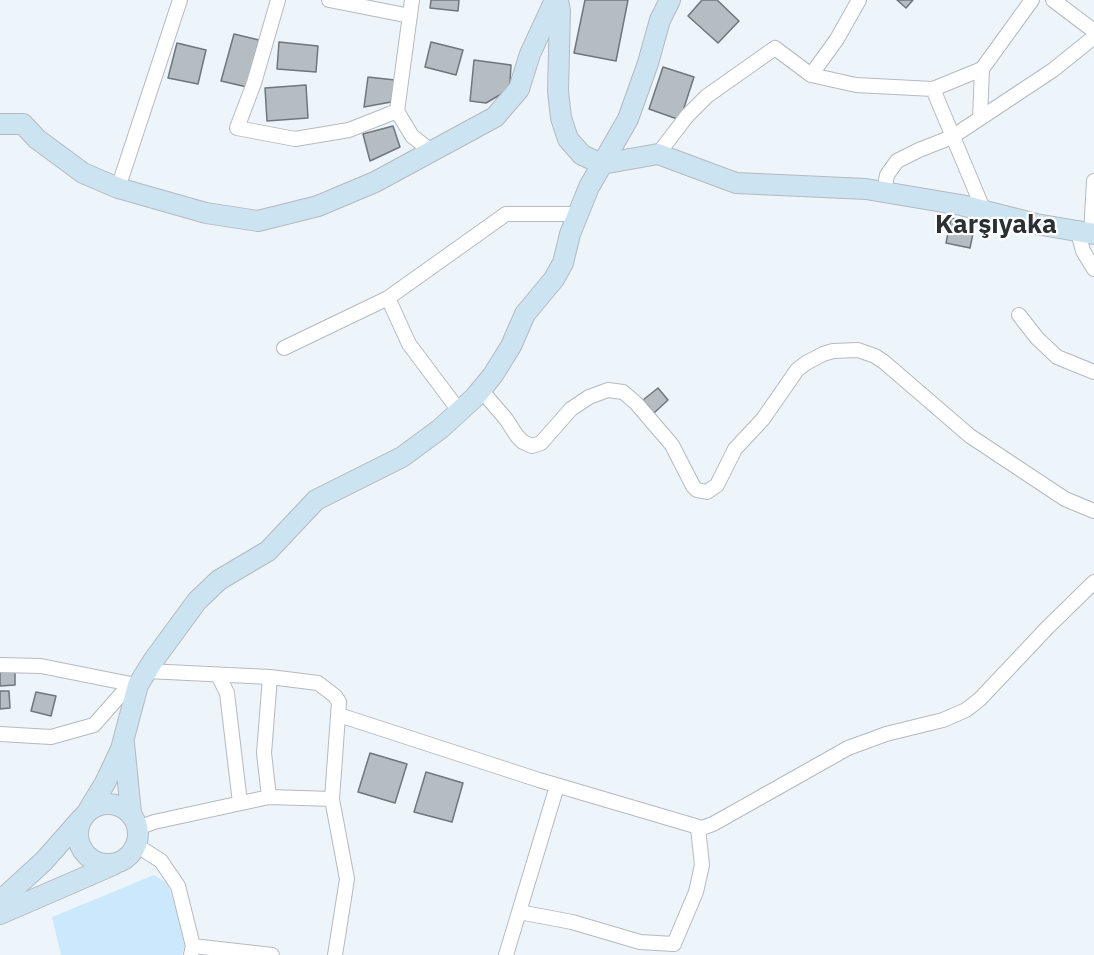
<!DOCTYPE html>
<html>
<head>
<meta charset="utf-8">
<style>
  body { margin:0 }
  canvas { display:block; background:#eef5fa }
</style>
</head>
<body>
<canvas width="1094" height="955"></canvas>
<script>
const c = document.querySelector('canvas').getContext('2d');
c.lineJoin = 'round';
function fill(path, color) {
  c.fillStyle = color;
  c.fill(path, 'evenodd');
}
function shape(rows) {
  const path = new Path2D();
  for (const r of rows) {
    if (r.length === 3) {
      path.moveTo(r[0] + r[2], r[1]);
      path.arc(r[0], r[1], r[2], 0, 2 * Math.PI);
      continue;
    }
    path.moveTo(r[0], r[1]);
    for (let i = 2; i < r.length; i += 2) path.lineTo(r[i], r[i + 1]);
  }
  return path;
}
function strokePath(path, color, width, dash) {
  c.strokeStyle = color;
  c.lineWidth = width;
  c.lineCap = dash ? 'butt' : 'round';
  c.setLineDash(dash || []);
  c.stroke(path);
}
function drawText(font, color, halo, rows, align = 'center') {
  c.font = font + ' "IBM Plex Sans",sans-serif';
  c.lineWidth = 4.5;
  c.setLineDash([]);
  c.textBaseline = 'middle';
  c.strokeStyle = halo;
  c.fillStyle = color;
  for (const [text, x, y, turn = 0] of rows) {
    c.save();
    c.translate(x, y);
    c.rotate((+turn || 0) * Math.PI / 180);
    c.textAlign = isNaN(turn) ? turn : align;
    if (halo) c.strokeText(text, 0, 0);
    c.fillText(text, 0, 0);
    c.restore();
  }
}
const green = shape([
  [154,875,168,884,186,942,182,955,61,955,52,917]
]);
const building = shape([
  [431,0,459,0,458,11,430,8,431,0],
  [585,0,628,0,616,61,574,53,585,0],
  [702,0,717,0,739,21,718,43,688,16,702,0],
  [897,0,913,0,906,8,897,0],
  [234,34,259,40,247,87,221,81,234,34],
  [279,42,318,46,316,72,277,69,279,42],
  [431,42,463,50,456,75,425,67,431,42],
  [177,43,206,50,198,84,168,78,177,43],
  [474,60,511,65,510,83,507,89,503,93,486,103,470,101,474,60],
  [663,67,694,77,680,120,649,109,663,67],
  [368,77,395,80,391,102,364,107,368,77],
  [306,85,308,118,267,121,265,88,306,85],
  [393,126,400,147,370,161,363,134,393,126],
  [951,218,975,224,970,248,946,243,951,218],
  [658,388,668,400,654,413,643,400,658,388],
  [0,670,15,670,15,685,0,686,0,670],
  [0,691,9,691,10,708,0,709,0,691],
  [36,692,56,696,51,716,31,711,36,692],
  [370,753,407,764,395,803,358,792,370,753],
  [426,772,463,783,452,822,414,812,426,772]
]);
const street = shape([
  [278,0,254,83,237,128,295,139,349,130,397,111,412,0],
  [329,0,410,16],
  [1053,0,1094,31],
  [811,75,837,39,859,0],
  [933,89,984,211],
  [397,111,412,136,431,151],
  [980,118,982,69,1032,0],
  [658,154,687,116,707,96,775,48,811,75,856,85,933,89,982,69],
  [118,188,180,0],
  [884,192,887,175,897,161,919,150,952,137,1053,70,1094,37],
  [1078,232,1083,251,1094,269],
  [1091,234,1094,181],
  [1019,315,1037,338,1057,357,1094,372],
  [284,348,388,298],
  [481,390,506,419,517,436,523,442,532,446,541,443,571,409,589,397,608,390,623,392,636,403,672,445,693,486,697,490,707,492,717,485,735,449,763,419,797,370,806,363,823,354,833,351,858,350,875,356,884,362,970,436,1065,499,1094,511],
  [460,412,409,344,388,298,506,214,579,214],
  [0,665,41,666,136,685],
  [147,671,270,677,318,683,335,696,339,702,332,799,347,879,335,955],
  [218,675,227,693,240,803],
  [339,715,539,780,702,828,713,824,848,748,886,734,943,720,966,710,980,699,1047,628,1094,582],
  [0,734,51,737,94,725,130,684],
  [269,797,264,753,270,677],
  [138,828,154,822,269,797,332,799],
  [136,845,161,861,178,886,193,946,191,955],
  [519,912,572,922,640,942,674,944,696,892,702,865,698,828],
  [193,946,272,955],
  [506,955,557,786]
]);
const secondary = shape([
  [558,0,560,11,558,91,561,118,568,139,582,155,602,164,658,154,736,183,866,189,961,205,1036,224,1094,234],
  [0,124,23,124,37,139,83,173,118,188,206,213,258,221,318,206,375,182,495,117,519,89,530,54,555,0],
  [124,743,131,813],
  [108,834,30],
  [88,811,105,783,121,749,138,685,153,661,197,601,219,580,268,551,316,500,402,457,440,429,475,397,493,375,511,346,525,314,554,279,563,263,570,234,589,187,628,119,648,63,660,20,670,0],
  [0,901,44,861,81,819],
  [0,914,113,865]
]);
const districtNames = [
  ["Karşıyaka",996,225]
];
fill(green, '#cbe8fd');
fill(building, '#b6bdc2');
strokePath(building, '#70767a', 1.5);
strokePath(street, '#b4babf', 16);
strokePath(secondary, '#b4babf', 22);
strokePath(street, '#fff', 14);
strokePath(secondary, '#cce3f2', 20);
drawText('bold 26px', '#2a3033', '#fff', districtNames);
</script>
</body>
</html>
